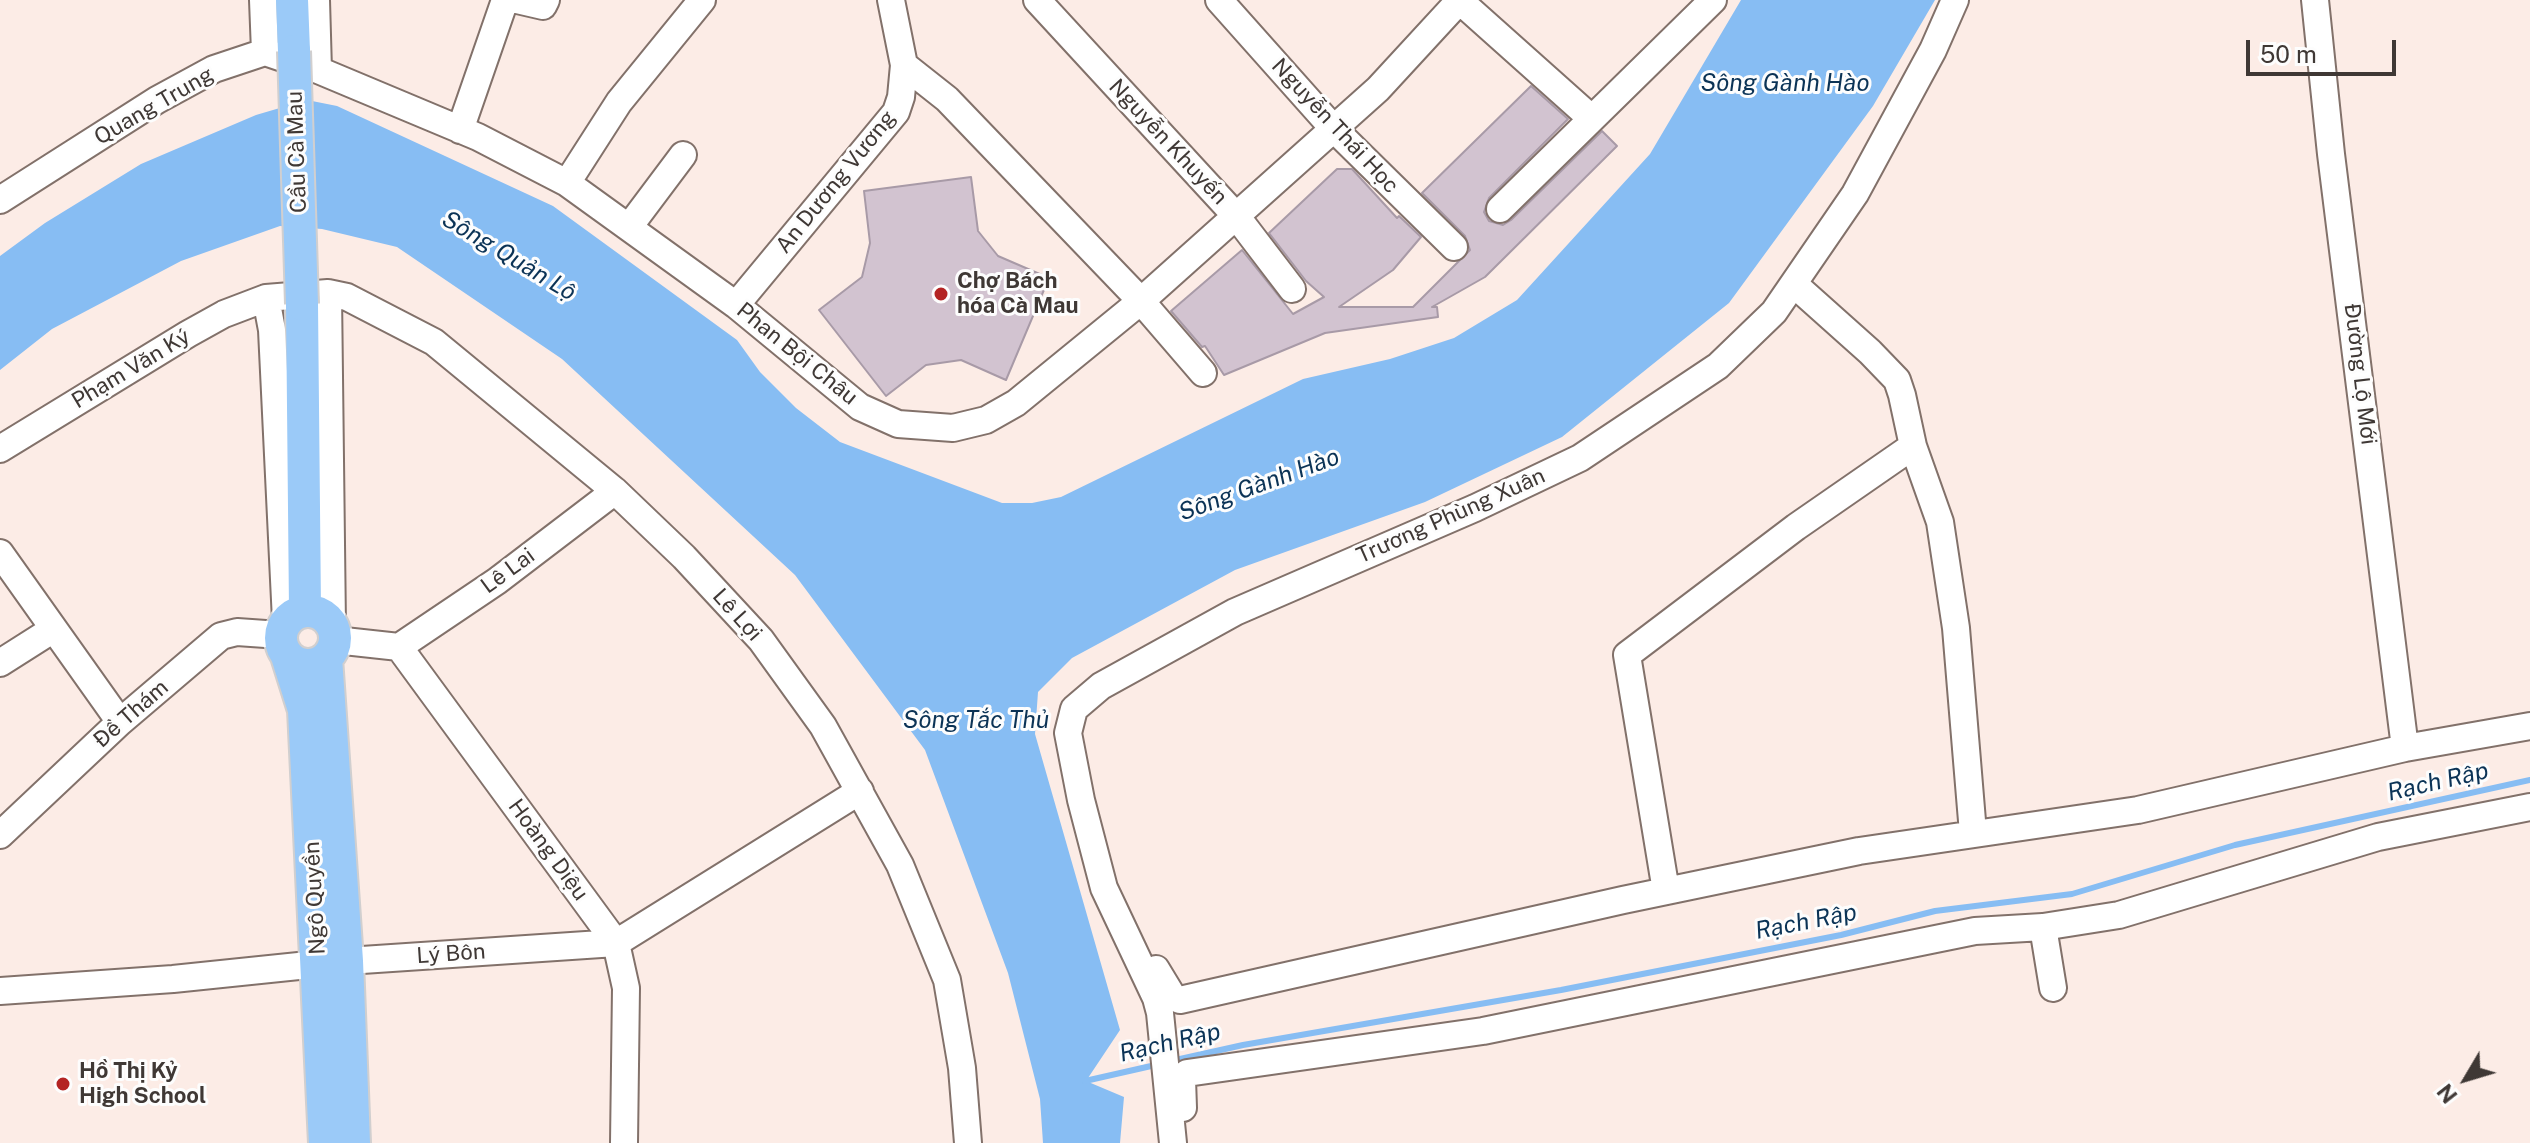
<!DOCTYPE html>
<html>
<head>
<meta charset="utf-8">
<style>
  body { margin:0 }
  #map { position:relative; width:2530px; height:1143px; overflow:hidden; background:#fcece6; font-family:"Public Sans",sans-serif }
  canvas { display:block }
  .north { position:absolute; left:2426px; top:1039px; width:80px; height:80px; -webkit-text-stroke:6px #fdfdfd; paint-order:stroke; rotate:232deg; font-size:22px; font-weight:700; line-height:32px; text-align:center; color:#3f3835 }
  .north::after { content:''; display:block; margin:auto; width:28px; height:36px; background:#3f3835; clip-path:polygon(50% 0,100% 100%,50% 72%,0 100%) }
  .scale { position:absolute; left:2246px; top:40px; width:150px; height:36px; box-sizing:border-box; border:4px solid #3f3835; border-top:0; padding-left:10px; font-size:24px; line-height:28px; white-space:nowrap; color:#3f3835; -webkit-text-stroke:6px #fdfdfd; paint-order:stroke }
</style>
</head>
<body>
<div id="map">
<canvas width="2530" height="1143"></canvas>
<div class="north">N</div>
<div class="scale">50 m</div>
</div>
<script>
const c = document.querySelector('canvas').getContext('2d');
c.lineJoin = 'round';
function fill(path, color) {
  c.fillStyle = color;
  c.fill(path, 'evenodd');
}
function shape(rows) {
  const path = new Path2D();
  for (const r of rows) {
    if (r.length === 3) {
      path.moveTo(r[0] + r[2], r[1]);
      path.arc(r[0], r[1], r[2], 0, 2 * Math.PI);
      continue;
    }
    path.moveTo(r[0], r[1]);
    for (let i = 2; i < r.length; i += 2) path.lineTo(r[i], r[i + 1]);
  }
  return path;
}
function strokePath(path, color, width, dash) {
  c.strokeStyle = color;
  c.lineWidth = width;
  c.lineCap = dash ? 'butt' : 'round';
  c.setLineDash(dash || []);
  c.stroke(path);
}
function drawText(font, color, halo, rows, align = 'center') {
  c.font = font + ' "Public Sans",sans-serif';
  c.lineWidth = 6;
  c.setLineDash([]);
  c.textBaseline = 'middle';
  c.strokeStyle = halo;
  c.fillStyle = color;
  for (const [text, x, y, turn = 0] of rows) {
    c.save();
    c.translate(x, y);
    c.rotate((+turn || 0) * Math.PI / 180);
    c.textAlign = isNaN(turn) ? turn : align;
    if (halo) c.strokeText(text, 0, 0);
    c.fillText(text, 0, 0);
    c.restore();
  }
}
const water = shape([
  [1741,0,1935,0,1873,106,1729,303,1562,437,1425,502,1235,570,1072,658,1038,692,1035,734,1120,1030,1086,1081,1124,1097,1120,1143,1043,1143,1040,1099,1008,973,925,750,795,575,562,359,397,247,322,229,280,226,181,261,52,329,0,370,0,256,45,223,141,164,256,115,307,100,337,106,553,206,737,340,760,372,796,408,840,442,1002,503,1032,503,1061,497,1303,379,1390,359,1454,338,1517,300,1650,154]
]);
const stream = shape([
  [1171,1061,1243,1045,1561,990,1841,935,1935,911,2072,894,2235,845,2530,780],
  [1085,1081,1160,1064]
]);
const building = shape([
  [1531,86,1568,119,1489,198,1484,212,1489,221,1503,225,1511,220,1602,131,1617,146,1485,277,1432,307,1437,307,1438,317,1325,333,1224,375,1205,346,1202,347,1171,311,1242,250,1293,314,1324,297,1306,281,1269,233,1337,169,1352,169,1397,218,1399,216,1421,237,1393,270,1339,307,1413,307,1470,250,1465,236,1422,193,1531,86],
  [971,177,978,231,998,256,1049,278,1006,380,961,360,926,365,886,396,819,310,862,277,870,243,864,191,971,177]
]);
const minor = shape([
  [263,0,265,52],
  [316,0,318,70],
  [517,0,543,6,546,0],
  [1037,0,1237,217,1292,289],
  [1219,0,1333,128,1454,247],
  [2315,0,2331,154,2405,748],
  [1460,1,1591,118],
  [904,65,947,99,1141,301,1203,373],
  [460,130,505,0],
  [567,183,619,102,702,0],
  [0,200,157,100,214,69,265,52,318,70,478,137,567,183,736,305,860,407,898,424,953,428,986,420,1016,403,1141,301,1378,89,1460,0],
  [1500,209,1713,0],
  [629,227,683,155],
  [1795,285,1870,352,1897,380,1902,395,1913,446,1940,522,1956,628,1973,833],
  [328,293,332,626],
  [266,298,272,330,286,621],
  [736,305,896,112,901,97,904,65,891,0],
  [0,449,188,334,224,314,266,298,328,293,347,297,434,342,615,491,684,557,761,640,823,726,900,865,947,980,962,1068,968,1143],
  [0,553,120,722],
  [335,640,399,647,616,943,626,988,624,1143],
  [399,647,497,581,615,491],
  [0,663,52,630],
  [0,835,120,722,221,636,237,632,280,635],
  [1666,891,1627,655,1796,527,1913,446],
  [2043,927,2053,988],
  [1156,969,1173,997,1180,1000,1623,900,1859,851,2138,810,2405,748,2530,726],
  [0,991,173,979,347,961,616,943,860,791],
  [1183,1108,1182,1079,1187,1073,1483,1031,1975,931,2043,927,2119,915,2378,837,2530,807],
  [1173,1143,1160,1013,1156,998,1104,888,1081,800,1068,733,1074,709,1101,686,1235,612,1475,508,1580,458,1718,366,1774,312,1855,194,1933,50,1955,0]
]);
const major = shape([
  [292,0,294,51],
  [302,304,305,610],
  [308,638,27],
  [287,656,304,710,325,1143],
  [326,658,347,961,354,1143]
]);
const majorBridge = shape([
  [294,51,302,304]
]);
const markers = [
  [941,294,8,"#b42423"],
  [63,1084,8,"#b42423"]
];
const streetNames = [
  ["Quang Trung",154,106,-30],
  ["Nguyễn Thái Học",1335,126,47],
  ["Nguyễn Khuyến",1168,142,47],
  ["Cầu Cà Mau",297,152,-92],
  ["An Dương Vương",836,182,-51],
  ["Phan Bội Châu",797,354,39],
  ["Phạm Văn Ký",131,369,-31],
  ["Đường Lộ Mới",2360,374,83],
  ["Trương Phùng Xuân",1451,516,-24],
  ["Lê Lai",508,571,-36],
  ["Lê Lợi",737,615,48],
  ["Đề Thám",131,714,-41],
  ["Hoàng Diệu",548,850,54],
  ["Ngô Quyền",315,898,-93],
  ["Lý Bôn",451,954,-4]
];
const poiNames = [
  ["Chợ Bách",957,281],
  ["hóa Cà Mau",957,306],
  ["Hồ Thị Kỷ",79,1071],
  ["High School",79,1096]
];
const waterNames = [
  ["Sông Gành Hào",1785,84],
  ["Sông Quản Lộ",509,256,31],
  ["Sông Gành Hào",1259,485,-20],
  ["Sông Tắc Thủ",976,721],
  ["Rạch Rập",2438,782,-13],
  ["Rạch Rập",1806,922,-11],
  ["Rạch Rập",1170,1043,-13]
];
fill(water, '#87bdf3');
strokePath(stream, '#87bdf3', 6);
fill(building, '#d2c3d0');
strokePath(building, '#a89aa7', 2);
strokePath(minor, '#82716a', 30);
strokePath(major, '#d1cfcf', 36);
strokePath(minor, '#fff', 26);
strokePath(major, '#9bcaf8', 32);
strokePath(majorBridge, '#d1cfcf', 36, []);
strokePath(majorBridge, '#9bcaf8', 32);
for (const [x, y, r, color] of markers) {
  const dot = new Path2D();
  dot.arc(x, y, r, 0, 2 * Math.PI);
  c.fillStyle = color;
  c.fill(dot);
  strokePath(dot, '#fdfdfd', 3);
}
drawText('22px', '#3f3835', '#fdfdfd', streetNames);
drawText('bold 22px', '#3f3835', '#fdfdfd', poiNames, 'left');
drawText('italic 24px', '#0b3356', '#fdfdfd', waterNames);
</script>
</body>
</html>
